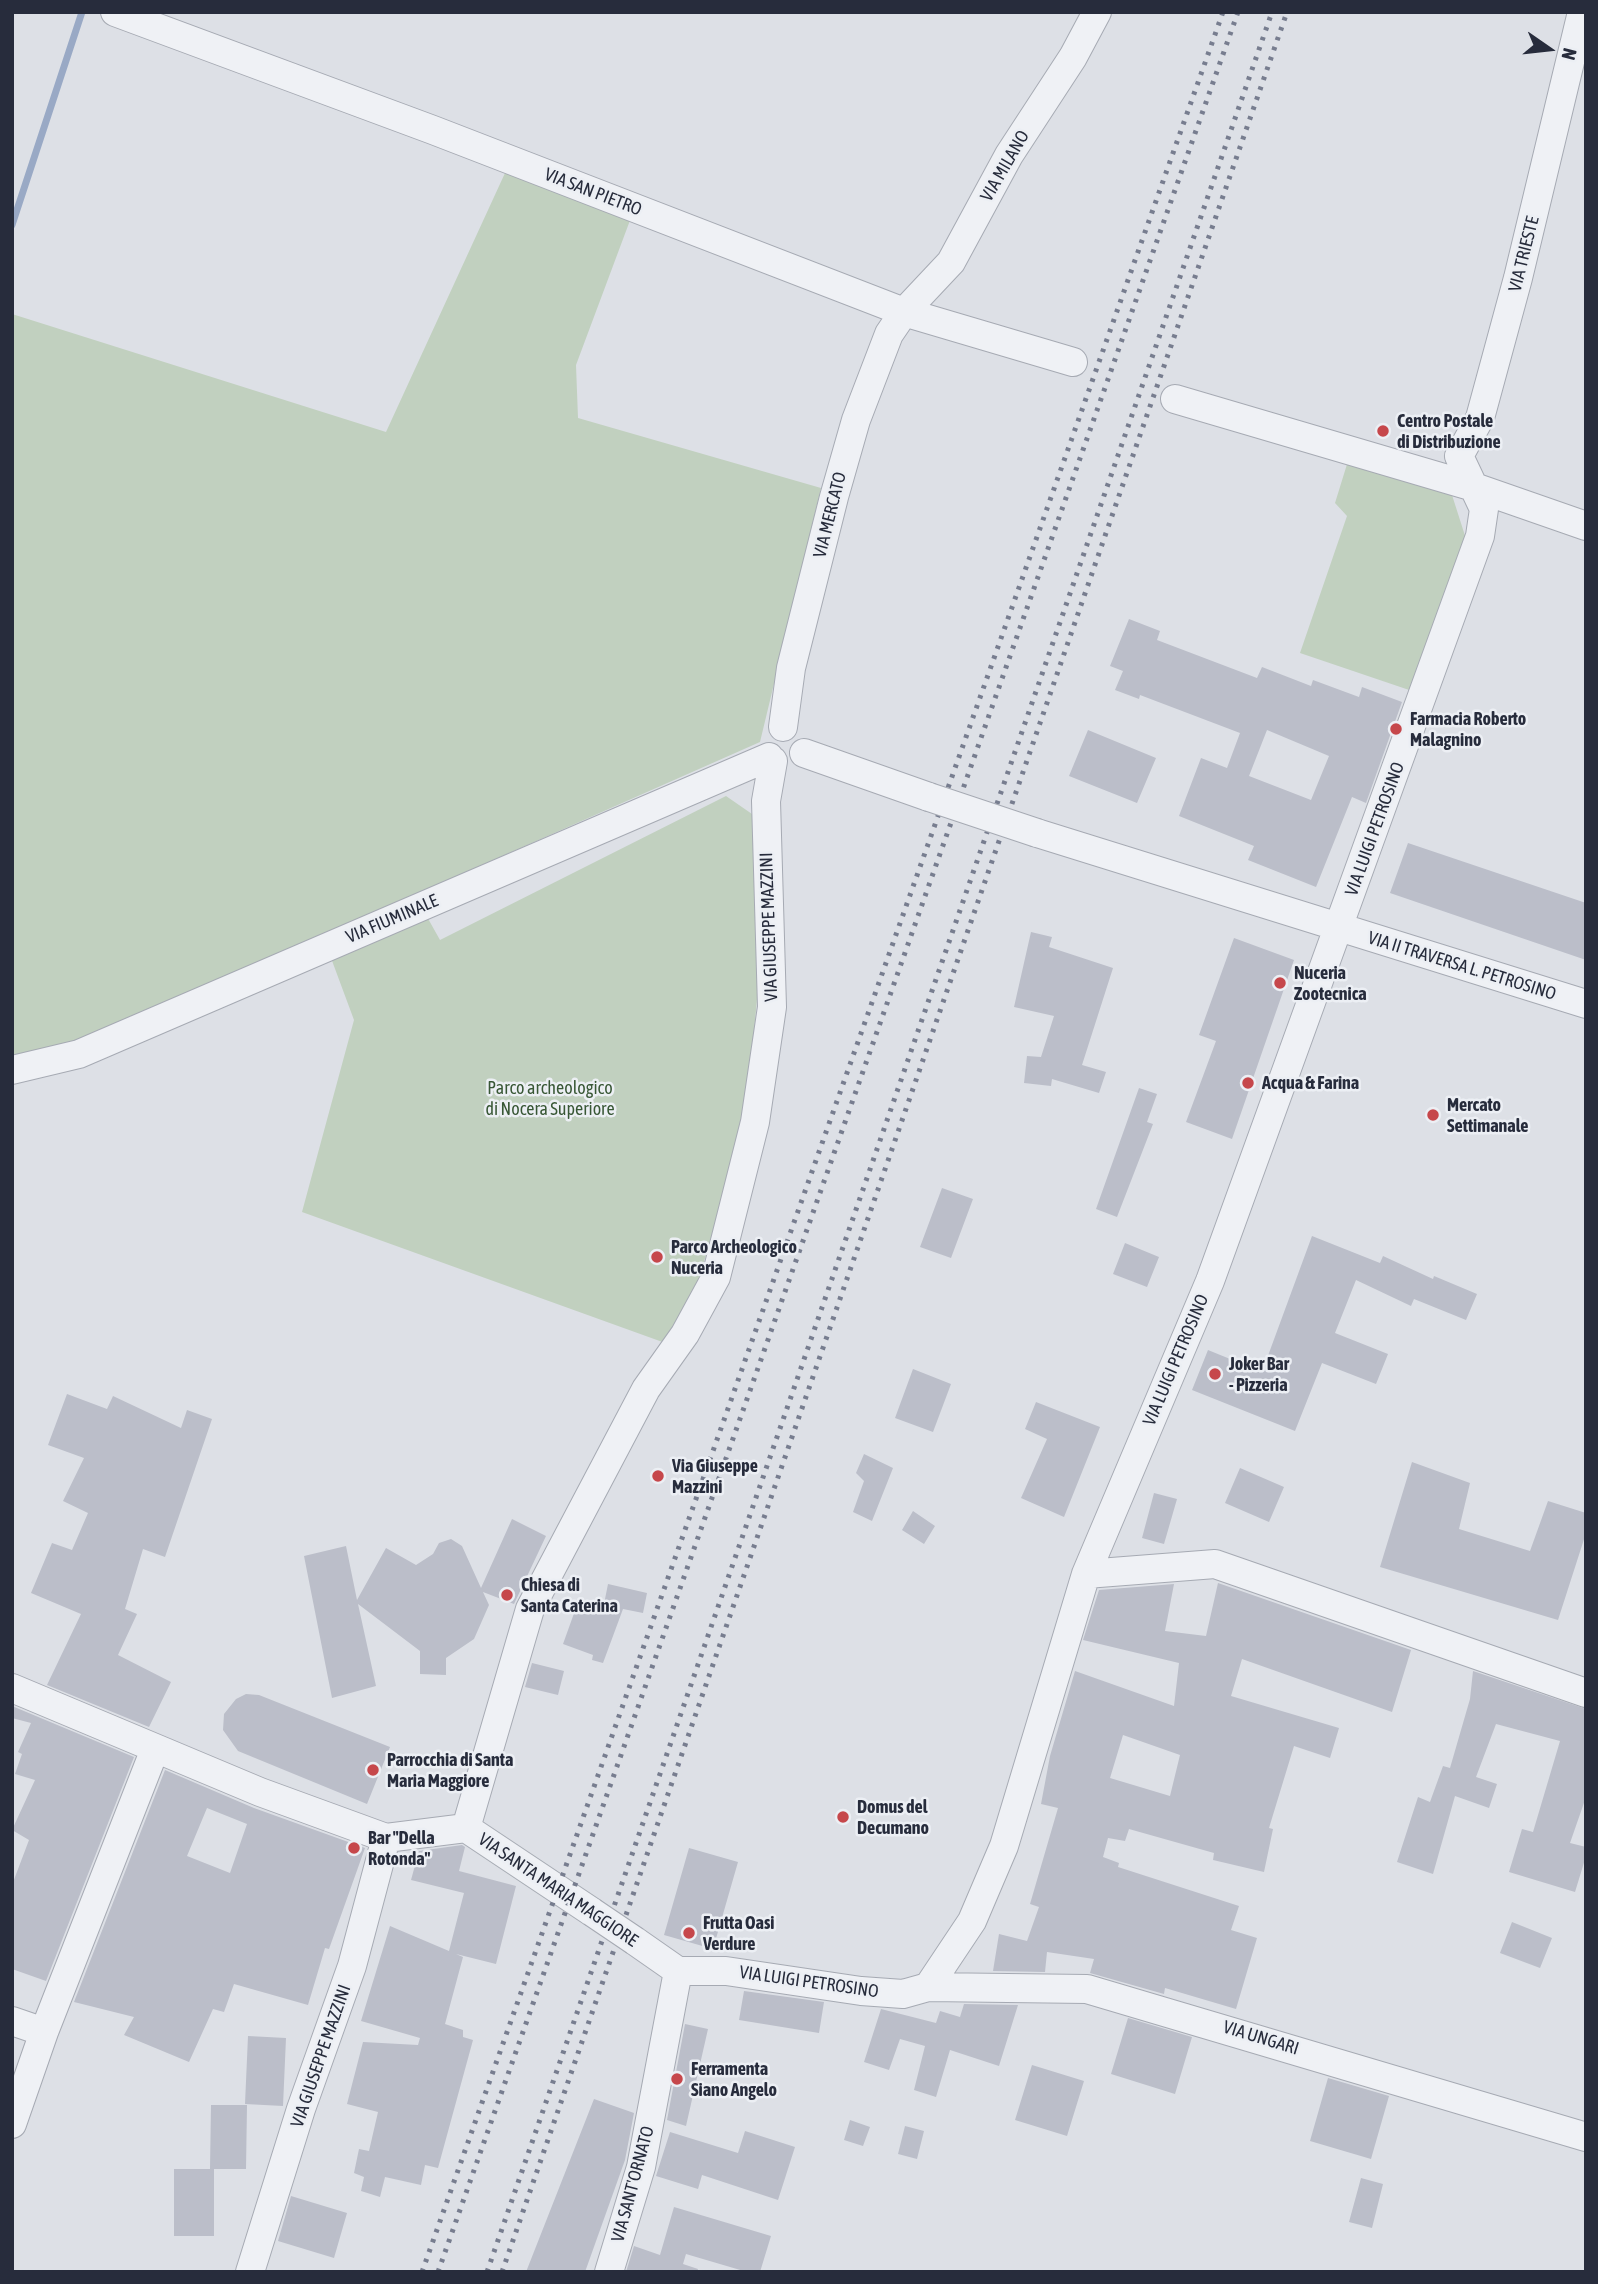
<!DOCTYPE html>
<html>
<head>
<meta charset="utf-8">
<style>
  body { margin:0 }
  #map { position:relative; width:1598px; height:2284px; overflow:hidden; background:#dde0e6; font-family:"Asap Condensed",sans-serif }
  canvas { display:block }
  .frame { position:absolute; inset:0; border:14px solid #272c3c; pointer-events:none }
  .north { position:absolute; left:1514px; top:14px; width:70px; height:70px; -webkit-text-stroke:5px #eceff4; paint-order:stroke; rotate:104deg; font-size:19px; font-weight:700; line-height:28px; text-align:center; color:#272c3c }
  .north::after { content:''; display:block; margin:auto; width:24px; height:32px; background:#272c3c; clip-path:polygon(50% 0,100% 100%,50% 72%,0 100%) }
</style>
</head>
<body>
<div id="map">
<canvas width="1598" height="2284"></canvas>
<div class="frame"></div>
<div class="north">N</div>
</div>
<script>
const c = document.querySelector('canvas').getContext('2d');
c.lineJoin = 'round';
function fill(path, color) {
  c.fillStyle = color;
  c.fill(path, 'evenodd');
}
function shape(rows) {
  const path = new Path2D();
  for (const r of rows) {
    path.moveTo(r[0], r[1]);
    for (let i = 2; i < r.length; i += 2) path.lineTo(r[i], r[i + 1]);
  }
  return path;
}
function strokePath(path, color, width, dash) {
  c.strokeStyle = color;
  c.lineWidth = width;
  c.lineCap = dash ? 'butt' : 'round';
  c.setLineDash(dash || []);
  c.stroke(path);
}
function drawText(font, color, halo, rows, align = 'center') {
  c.font = font + ' "Asap Condensed",sans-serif';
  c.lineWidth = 5;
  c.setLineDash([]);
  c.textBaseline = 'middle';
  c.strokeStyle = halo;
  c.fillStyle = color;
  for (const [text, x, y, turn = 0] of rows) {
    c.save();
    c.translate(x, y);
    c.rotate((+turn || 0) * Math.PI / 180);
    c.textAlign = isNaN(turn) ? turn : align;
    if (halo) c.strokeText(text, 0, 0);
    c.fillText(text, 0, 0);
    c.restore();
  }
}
const green = shape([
  [511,160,632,215,576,365,578,418,821,488,760,742,62,1051,12,1056,12,314,386,432],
  [1348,461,1452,495,1467,542,1418,693,1300,653,1347,516,1335,503],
  [726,796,752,814,761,957,750,1074,724,1199,698,1280,668,1344,302,1212,354,1020,331,958,426,915,440,940]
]);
const stream = shape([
  [12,225,82,12]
]);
const building = shape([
  [1129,619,1160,631,1157,640,1257,678,1262,667,1311,686,1313,680,1359,697,1362,687,1402,702,1366,803,1352,797,1316,887,1248,860,1254,846,1179,816,1201,758,1227,768,1240,733,1140,695,1139,699,1115,690,1123,671,1110,666],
  [1267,730,1329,756,1311,800,1249,776],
  [1088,730,1156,758,1137,803,1069,776],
  [1408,843,1586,903,1586,960,1390,893],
  [1031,932,1052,937,1049,947,1113,968,1082,1065,1106,1072,1099,1093,1052,1079,1051,1086,1024,1083,1027,1056,1041,1057,1054,1016,1014,1007],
  [1234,938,1294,960,1232,1139,1186,1122,1216,1041,1199,1035],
  [1139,1088,1157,1094,1147,1122,1153,1124,1117,1217,1096,1209],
  [942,1188,973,1199,951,1258,920,1247],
  [1312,1236,1380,1263,1383,1256,1433,1279,1434,1276,1477,1294,1466,1320,1414,1299,1411,1306,1356,1280,1335,1333,1388,1354,1376,1384,1322,1363,1295,1431,1192,1390,1208,1350,1262,1372],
  [1125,1243,1159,1257,1147,1287,1113,1274],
  [913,1369,951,1384,933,1432,895,1418],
  [67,1394,107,1409,113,1396,181,1428,187,1410,212,1419,165,1557,143,1549,125,1609,137,1614,118,1655,171,1682,149,1727,47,1685,81,1614,31,1593,52,1543,72,1550,88,1513,63,1501,84,1458,48,1445],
  [1036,1402,1100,1427,1064,1517,1021,1498,1047,1439,1025,1429],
  [864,1454,893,1468,872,1521,853,1512,864,1481,856,1473],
  [1412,1462,1470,1483,1459,1529,1530,1551,1548,1501,1586,1513,1586,1533,1558,1620,1380,1567],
  [1240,1468,1284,1487,1269,1522,1225,1503],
  [1154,1493,1177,1499,1164,1544,1142,1538],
  [913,1511,935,1526,924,1544,902,1530],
  [512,1519,546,1536,514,1604,483,1592,489,1605,474,1639,446,1658,446,1675,420,1674,420,1651,358,1604,376,1686,332,1698,304,1556,346,1546,357,1600,386,1548,416,1565,433,1554,439,1543,451,1539,462,1546,481,1588],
  [1218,1583,1411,1650,1392,1712,1242,1659,1231,1696,1339,1728,1330,1758,1294,1746,1269,1828,1273,1829,1264,1872,1213,1860,1214,1853,1129,1829,1125,1841,1108,1838,1103,1857,1119,1863,1118,1867,1239,1906,1231,1930,1257,1938,1236,2009,1165,1988,1164,1994,1090,1973,1094,1959,1047,1952,1045,1972,993,1971,999,1934,1027,1941,1039,1907,1030,1904,1058,1808,1041,1804,1050,1756,1075,1671,1174,1706,1179,1663,1083,1640,1099,1590,1174,1584,1165,1631,1206,1636],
  [1123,1735,1180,1755,1170,1796,1110,1778],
  [608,1584,647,1593,643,1613,623,1609,603,1663,592,1660,593,1655,563,1644,577,1605,602,1614],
  [532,1663,564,1671,558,1695,525,1687],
  [1473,1671,1586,1709,1586,1797,1570,1843,1586,1847,1586,1856,1575,1892,1509,1872,1522,1829,1533,1832,1560,1741,1496,1724,1476,1777,1497,1784,1489,1808,1455,1796,1433,1874,1397,1862,1418,1797,1430,1802,1443,1766,1450,1768,1470,1699],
  [246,1694,259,1695,390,1747,367,1804,238,1751,223,1730,224,1714,236,1699],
  [12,1706,134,1757,46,1981,12,1969,12,1885,29,1840,12,1830,35,1780,15,1774,22,1754,18,1752,31,1723,12,1718],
  [165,1770,254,1808,365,1848,329,1949,325,1948,308,2005,234,1984,224,2012,213,2009,189,2062,124,2035,134,2017,74,2002],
  [207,1808,247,1824,230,1873,187,1856],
  [462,1845,465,1847,459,1871,516,1886,496,1964,456,1954,463,1957,445,2024,463,2030,463,2037,473,2040,438,2168,425,2165,421,2185,385,2177,380,2197,361,2191,364,2177,354,2173,359,2149,369,2151,378,2112,347,2104,363,2042,418,2045,420,2038,361,2021,390,1926,449,1951,464,1893,411,1880,419,1851],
  [689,1848,738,1862,713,1949,664,1935],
  [1512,1922,1552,1938,1540,1968,1500,1953],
  [744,1991,824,2002,819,2033,739,2020],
  [964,2004,1018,2005,999,2066,950,2050,936,2097,914,2090,925,2046,900,2039,889,2070,864,2062,881,2009,936,2023,940,2011,960,2017],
  [1128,2018,1192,2037,1175,2094,1111,2074],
  [685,2024,708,2029,686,2126,667,2120],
  [248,2036,286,2038,283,2106,245,2104],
  [1032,2065,1084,2081,1067,2136,1015,2120],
  [1328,2078,1389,2096,1371,2159,1310,2141],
  [594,2099,634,2113,625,2160,585,2272,526,2272],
  [211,2105,247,2105,246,2169,214,2169,214,2236,174,2236,174,2169,210,2169],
  [850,2120,870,2127,863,2146,844,2140],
  [905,2126,924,2131,917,2159,898,2154],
  [745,2131,795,2147,778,2200,702,2175,698,2189,656,2176,670,2132,738,2153],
  [1361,2178,1383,2184,1372,2228,1349,2222],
  [291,2196,347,2213,334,2258,278,2241],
  [674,2207,771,2236,760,2272,747,2272,686,2254,683,2264,698,2269,697,2272,626,2272,634,2246,660,2255]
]);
const minor = shape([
  [115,12,433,130,904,312,1073,362],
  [1175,399,1474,487,1586,526],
  [783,727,791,668,834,497,856,420,889,334,904,312,951,262,1009,155,1073,57,1097,12],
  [804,753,929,797],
  [1037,833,1586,1004],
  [12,1070,79,1054,769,757],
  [1086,1574,1215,1564,1586,1693],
  [12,1688,260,1792,386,1838,466,1828,592,1912],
  [466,1828,530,1609,646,1389,685,1334,716,1277,755,1122,772,1007,766,801,773,761],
  [635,1941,678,1971],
  [678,1971,726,1971,861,1991,903,1994,928,1987,972,1921,1004,1846,1086,1574,1210,1281,1480,536,1484,509,1459,456,1480,418,1518,278,1582,12],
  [928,1987,1087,1989,1586,2137],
  [12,2021,44,2032,12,2124],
  [44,2032,155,1749],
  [250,2272,301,2109,352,1966,386,1838],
  [609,2272,641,2167,678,1971]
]);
const rail = shape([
  [422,2272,1223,12],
  [438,2272,1238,12],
  [487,2272,1272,12],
  [502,2272,1287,12]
]);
const minorBridge = shape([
  [929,797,1037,833],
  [592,1912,635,1941]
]);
const markers = [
  [1383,431,7,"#c6474b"],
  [1396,729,7,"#c6474b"],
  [1280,983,7,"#c6474b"],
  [1248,1083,7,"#c6474b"],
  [1433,1115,7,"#c6474b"],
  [657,1257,7,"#c6474b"],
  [1215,1374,7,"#c6474b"],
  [658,1476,7,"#c6474b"],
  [507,1595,7,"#c6474b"],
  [373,1770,7,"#c6474b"],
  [843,1817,7,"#c6474b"],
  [354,1848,7,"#c6474b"],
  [689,1933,7,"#c6474b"],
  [677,2079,7,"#c6474b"]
];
const streetNames = [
  ["VIA MILANO",1005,166,-60],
  ["VIA SAN PIETRO",593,192,21],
  ["VIA TRIESTE",1524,254,-76],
  ["VIA MERCATO",830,515,-76],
  ["VIA LUIGI PETROSINO",1375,829,-70],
  ["VIA FIUMINALE",392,919,-23],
  ["VIA GIUSEPPE MAZZINI",769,927,-92],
  ["VIA II TRAVERSA L. PETROSINO",1462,966,17],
  ["VIA LUIGI PETROSINO",1176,1360,-67],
  ["VIA SANTA MARIA MAGGIORE",558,1890,34],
  ["VIA LUIGI PETROSINO",809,1982,8],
  ["VIA UNGARI",1261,2038,17],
  ["VIA GIUSEPPE MAZZINI",321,2056,-71],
  ["VIA SANT'ORNATO",633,2184,-75]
];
const poiNames = [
  ["Centro Postale",1397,421],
  ["di Distribuzione",1397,442],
  ["Farmacia Roberto",1410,719],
  ["Malagnino",1410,740],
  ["Nuceria",1294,973],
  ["Zootecnica",1294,994],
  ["Acqua & Farina",1262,1083],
  ["Mercato",1447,1105],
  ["Settimanale",1447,1126],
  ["Parco Archeologico",671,1247],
  ["Nuceria",671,1268],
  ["Joker Bar",1229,1364],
  ["- Pizzeria",1229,1385],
  ["Via Giuseppe",672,1466],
  ["Mazzini",672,1487],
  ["Chiesa di",521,1585],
  ["Santa Caterina",521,1606],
  ["Parrocchia di Santa",387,1760],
  ["Maria Maggiore",387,1781],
  ["Domus del",857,1807],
  ["Decumano",857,1828],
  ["Bar \"Della",368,1838],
  ["Rotonda\"",368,1859],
  ["Frutta Oasi",703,1923],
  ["Verdure",703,1944],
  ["Ferramenta",691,2069],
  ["Siano Angelo",691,2090]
];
const parkNames = [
  ["Parco archeologico",550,1088],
  ["di Nocera Superiore",550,1109]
];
fill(green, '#c1d0bf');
strokePath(stream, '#99a9c5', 7);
fill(building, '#bbbec9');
strokePath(minor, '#a6aab3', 30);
strokePath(minor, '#eff1f5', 28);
strokePath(rail, '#777d8f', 5, [3.5, 7]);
strokePath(minorBridge, '#a6aab3', 30, []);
strokePath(minorBridge, '#eff1f5', 28);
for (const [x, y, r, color] of markers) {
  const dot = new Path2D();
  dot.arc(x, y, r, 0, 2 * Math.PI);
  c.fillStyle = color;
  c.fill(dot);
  strokePath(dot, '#eceff4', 2.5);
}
drawText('18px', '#272c3c', '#eceff4', streetNames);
drawText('bold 18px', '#272c3c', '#eceff4', poiNames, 'left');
drawText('18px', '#385735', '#eceff4', parkNames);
</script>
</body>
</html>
